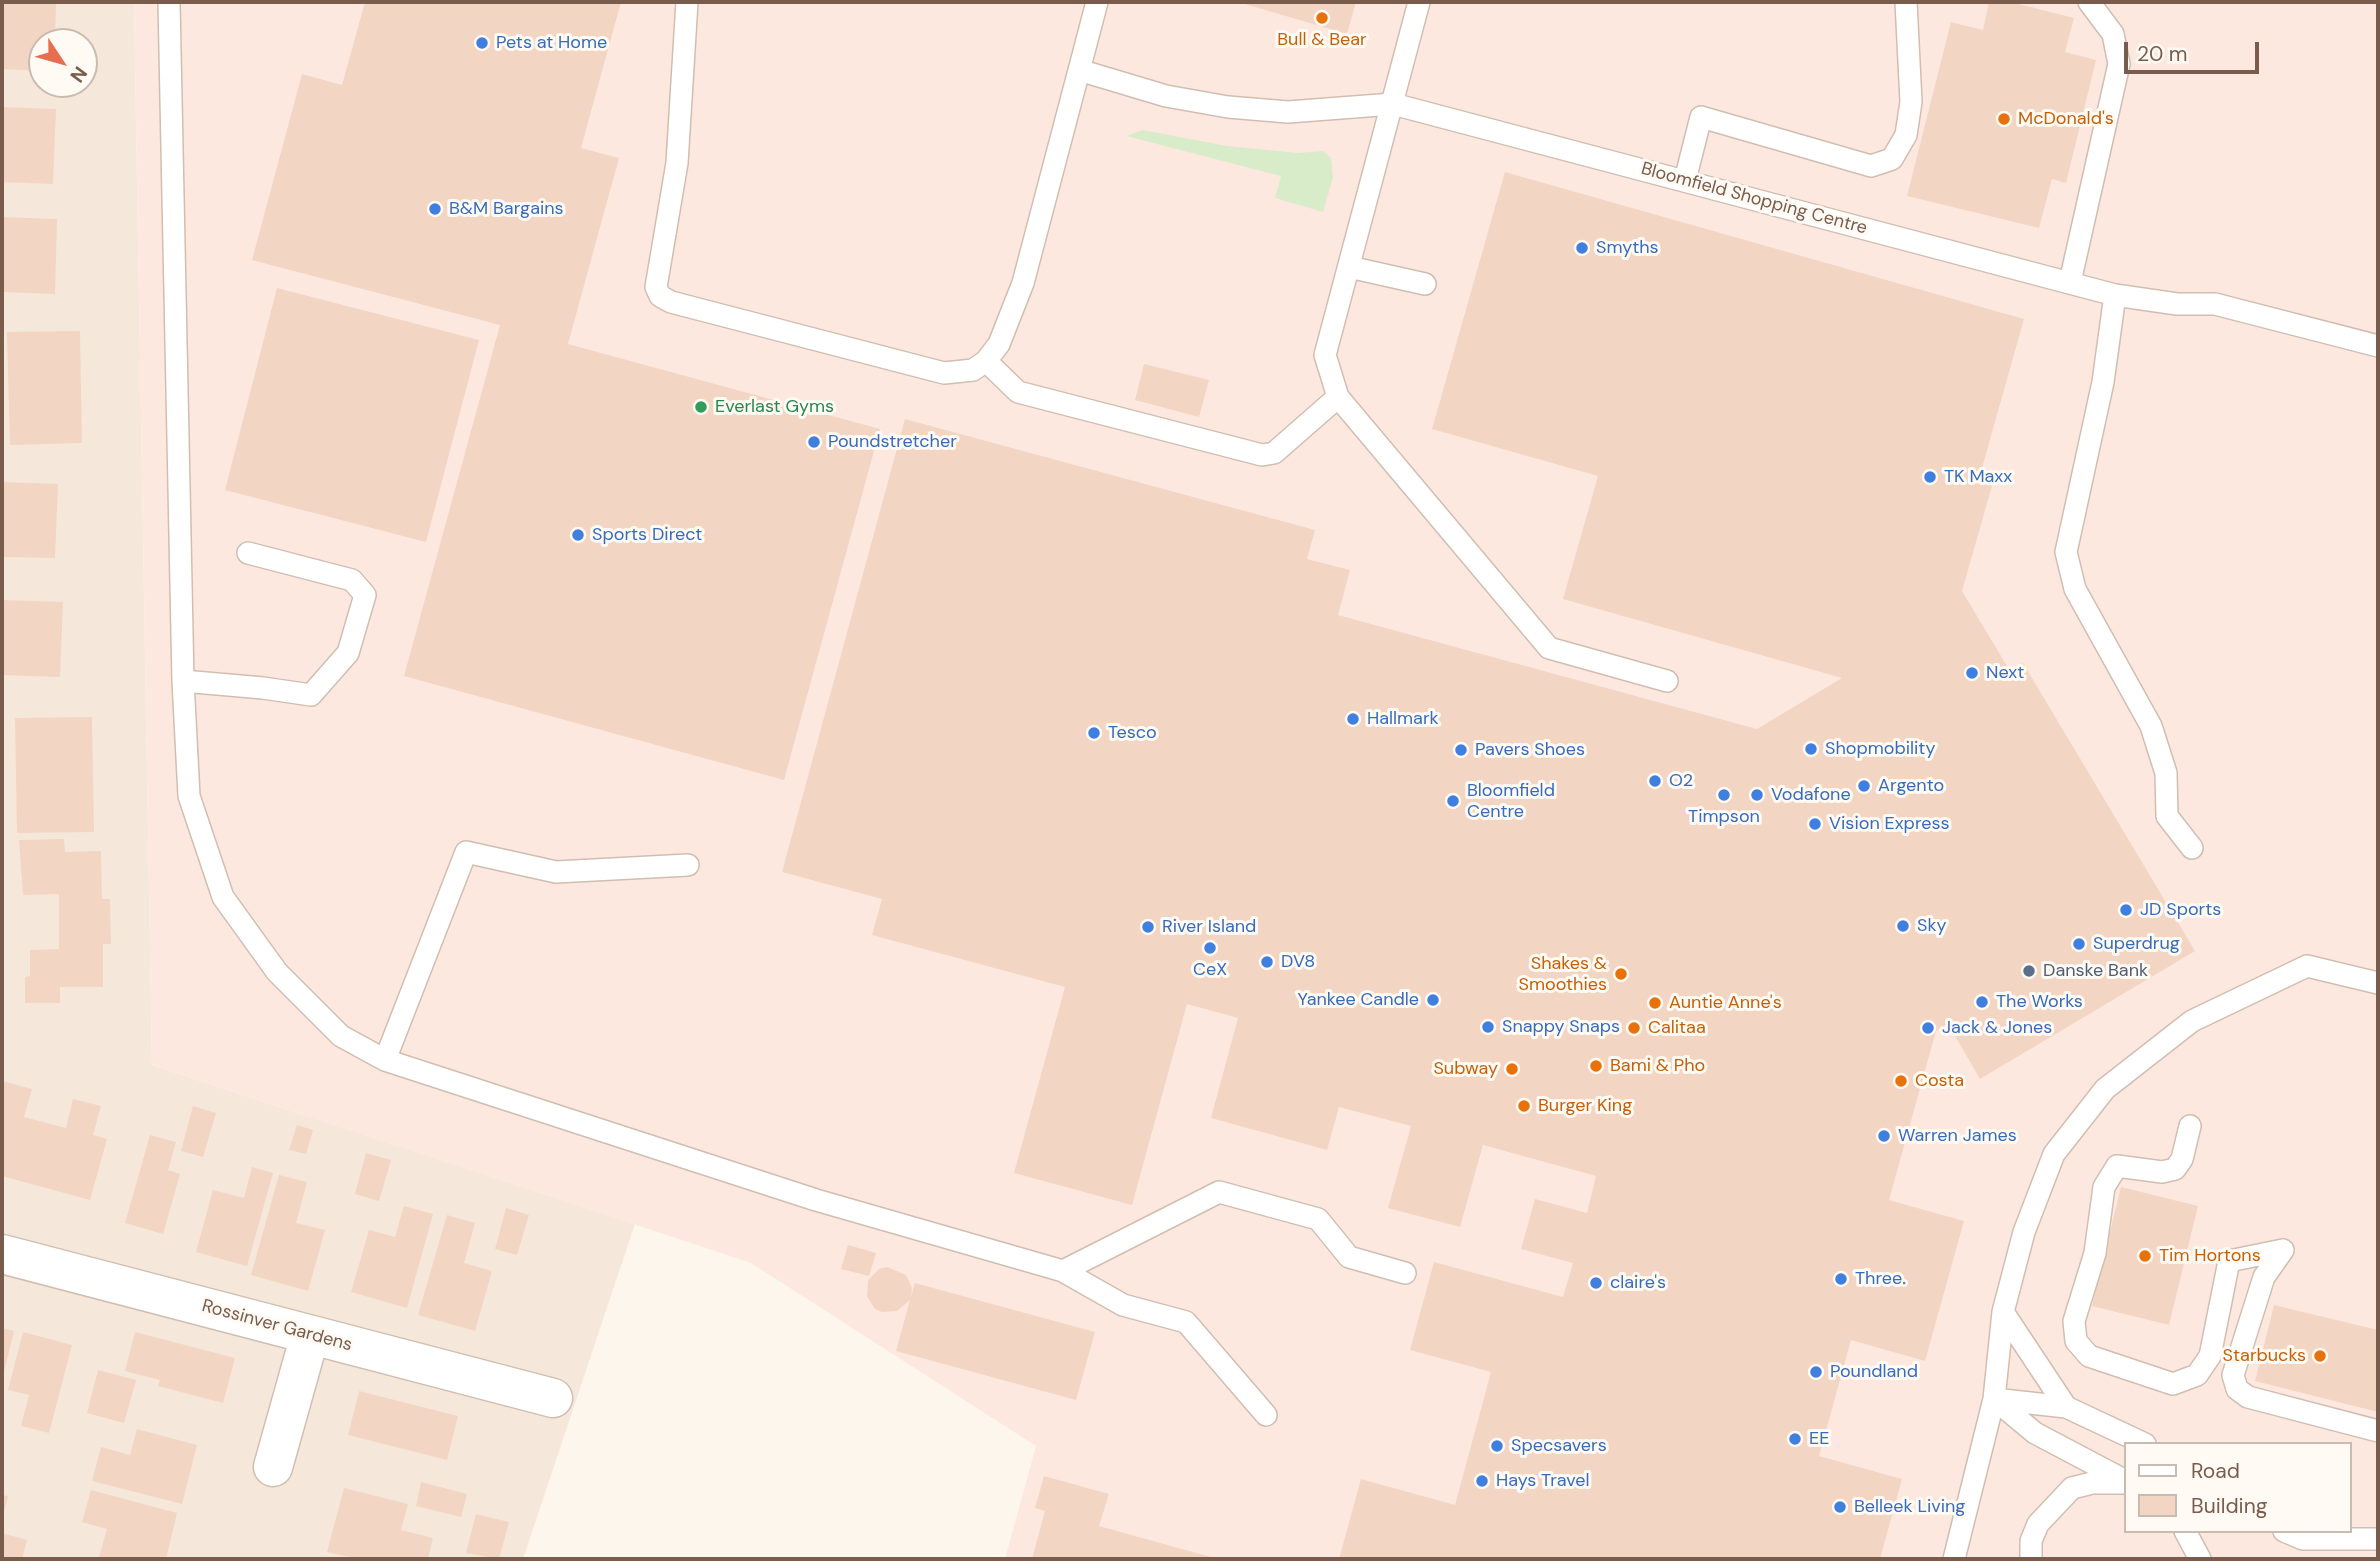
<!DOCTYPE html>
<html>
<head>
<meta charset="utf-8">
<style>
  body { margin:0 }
  #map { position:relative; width:2380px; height:1561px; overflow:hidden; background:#fdf6ec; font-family:"DM Sans",sans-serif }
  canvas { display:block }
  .frame { position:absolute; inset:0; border:4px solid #7a5c4d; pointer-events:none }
  .legend { position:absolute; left:2124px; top:1442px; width:228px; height:91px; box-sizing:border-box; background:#fffaf3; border:2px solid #cabbb1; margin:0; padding:9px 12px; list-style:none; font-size:21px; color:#7a5c4d }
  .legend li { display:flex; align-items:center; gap:14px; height:35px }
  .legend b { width:35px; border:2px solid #cabbb1 }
  .north { position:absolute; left:28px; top:28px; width:70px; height:70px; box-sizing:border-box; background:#fffaf3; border:2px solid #cabbb1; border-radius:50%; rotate:126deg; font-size:19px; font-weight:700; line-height:28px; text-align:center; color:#7a5c4d }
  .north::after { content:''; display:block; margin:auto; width:24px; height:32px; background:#e76f51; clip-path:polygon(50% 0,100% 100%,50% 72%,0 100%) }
  .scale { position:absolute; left:2124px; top:42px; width:135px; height:32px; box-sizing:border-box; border:4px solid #7a5c4d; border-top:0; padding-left:9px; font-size:21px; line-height:24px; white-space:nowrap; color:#7a5c4d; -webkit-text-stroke:5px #fffaf3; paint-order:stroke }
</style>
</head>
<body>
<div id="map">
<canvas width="2380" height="1561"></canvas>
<div class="frame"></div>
<ul class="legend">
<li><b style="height:9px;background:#fff"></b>Road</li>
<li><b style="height:19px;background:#f3d5c3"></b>Building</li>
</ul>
<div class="north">N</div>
<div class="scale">20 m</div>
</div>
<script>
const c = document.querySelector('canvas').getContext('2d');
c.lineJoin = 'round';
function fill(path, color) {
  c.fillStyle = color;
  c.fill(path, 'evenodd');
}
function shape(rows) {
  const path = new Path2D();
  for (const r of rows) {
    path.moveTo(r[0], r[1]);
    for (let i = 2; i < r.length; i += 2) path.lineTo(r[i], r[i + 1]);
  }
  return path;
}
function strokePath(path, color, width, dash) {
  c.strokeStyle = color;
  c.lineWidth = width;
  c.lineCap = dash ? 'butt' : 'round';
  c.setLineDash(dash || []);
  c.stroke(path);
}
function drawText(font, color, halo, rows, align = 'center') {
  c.font = font + ' "DM Sans",sans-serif';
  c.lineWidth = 6;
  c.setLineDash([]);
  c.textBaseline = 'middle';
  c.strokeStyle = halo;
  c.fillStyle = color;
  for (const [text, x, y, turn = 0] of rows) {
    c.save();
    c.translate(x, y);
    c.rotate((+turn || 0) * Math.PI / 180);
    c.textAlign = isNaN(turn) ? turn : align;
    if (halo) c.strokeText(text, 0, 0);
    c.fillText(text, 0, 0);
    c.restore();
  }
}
const residential = shape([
  [2,2,134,2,152,1065,635,1224,523,1559,2,1559],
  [42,42,84,42,84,84,42,84]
]);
const commercial = shape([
  [134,2,2378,2,2378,1559,1005,1559,1036,1446,751,1263,152,1065],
  [2126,1444,2350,1444,2350,1531,2126,1531]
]);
const green = shape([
  [1143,130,1227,146,1298,153,1323,151,1331,158,1333,178,1323,212,1275,198,1281,176,1126,136]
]);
const building = shape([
  [2,2,56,2,55,42,42,42,42,71,2,69],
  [365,2,621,2,581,148,619,158,568,344,880,429,784,780,404,676,500,325,252,260,302,74,342,85],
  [1238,2,1356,2,1347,34],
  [1989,2,2011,2,2074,18,2065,52,2096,60,2066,183,2052,179,2039,228,1907,196,1951,22,1983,30],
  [2,107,56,109,53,184,2,182],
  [1505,172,2024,319,1978,482,1992,486,1962,591,2010,671,2023,663,2195,951,1980,1079,1948,1024,1936,1031,1889,1200,1964,1221,1925,1361,1851,1340,1819,1456,1902,1479,1880,1559,1339,1559,1361,1479,1455,1505,1491,1372,1410,1350,1434,1262,1563,1297,1573,1263,1521,1249,1535,1199,1587,1213,1596,1176,1483,1145,1460,1227,1388,1208,1411,1126,1339,1107,1327,1150,1211,1118,1238,1018,1187,1004,1132,1205,1014,1173,1065,987,872,935,882,899,782,872,905,419,1315,530,1307,559,1350,570,1338,615,1757,729,1842,678,1563,599,1598,476,1432,429],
  [2,217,57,219,55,294,2,292],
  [277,288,479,340,426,542,225,490],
  [80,331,82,443,10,445,7,332],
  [1144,364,1209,380,1199,417,1135,400],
  [2,482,58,484,55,558,2,557],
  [2,600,63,602,60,677,2,675],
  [92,717,94,832,17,833,15,718],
  [64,839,65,852,101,851,102,899,110,899,111,944,103,944,103,987,60,987,60,1003,25,1003,25,977,30,976,30,950,59,949,59,894,23,895,19,840],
  [2,1081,32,1089,24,1117,66,1128,73,1099,101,1106,93,1135,107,1139,90,1200,2,1176],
  [193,1106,216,1113,203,1157,181,1151],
  [297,1125,313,1130,306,1154,289,1150],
  [150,1135,176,1142,168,1170,180,1174,163,1234,125,1223],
  [366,1153,391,1160,379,1201,355,1194],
  [252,1167,273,1173,247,1266,196,1252,213,1190,244,1198],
  [279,1175,307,1182,296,1223,325,1230,308,1291,251,1275],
  [2121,1187,2198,1206,2169,1325,2092,1306],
  [404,1206,433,1214,407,1308,351,1292,369,1230,395,1237],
  [506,1208,529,1215,517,1255,495,1249],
  [447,1215,475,1223,464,1263,492,1271,475,1331,418,1315],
  [848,1245,876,1253,869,1276,841,1269],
  [887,1267,906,1275,912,1288,911,1297,915,1283,1095,1332,1076,1400,896,1351,910,1300,897,1311,882,1312,875,1309,867,1296,868,1280,879,1269],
  [2274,1305,2378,1330,2378,1412,2255,1381],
  [2,1328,14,1331,3,1376,2,1376],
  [23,1332,72,1345,49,1433,21,1426,29,1395,8,1390],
  [135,1332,235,1358,223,1403,158,1386,160,1380,125,1371],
  [98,1370,136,1380,124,1423,87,1413],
  [359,1391,458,1416,447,1460,348,1435],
  [137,1429,197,1445,182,1504,92,1481,101,1447,130,1455],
  [1044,1476,1109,1494,1099,1526,1218,1559,1032,1559,1045,1511,1035,1508],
  [421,1482,467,1494,461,1517,416,1506],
  [344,1488,408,1504,401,1530,433,1538,428,1559,357,1559,327,1552],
  [91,1490,177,1513,166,1559,99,1557,107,1529,82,1522],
  [2,1495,8,1496,3,1516,2,1516],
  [476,1514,509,1522,499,1559,466,1553],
  [2,1533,27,1540,22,1559,2,1559]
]);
const service = shape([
  [169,2,183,681,189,796,223,897,277,972,341,1036,385,1060,816,1200,1063,1271,1219,1192,1318,1219,1349,1257,1405,1273],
  [687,2,677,163,656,287,660,296,671,302,944,373,973,370,986,361,999,344,1023,283,1097,2],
  [1419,2,1325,355,1338,397,1549,648,1667,681],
  [1079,70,1166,96,1228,107,1288,112,1393,104,2115,295,2177,304,2215,304,2378,346],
  [1685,180,1701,117,1871,166,1892,159,1906,135,1911,102,1906,2],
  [1349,267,1425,284],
  [2070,282,2119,64,2113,34,2089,2],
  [2115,295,2103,382,2066,552,2075,589,2151,726,2166,773,2167,816,2192,848],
  [986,361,1018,392,1262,455,1274,453,1338,397],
  [183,681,263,688,311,695,348,653,365,595,352,580,248,553],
  [385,1060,466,852,556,872,688,865],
  [2190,1126,2182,1159,2175,1169,2162,1172,2117,1166,2104,1187,2095,1253,2074,1321,2076,1341,2089,1356,2173,1384,2197,1375,2210,1356,2229,1261,2283,1250],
  [2283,1250,2264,1277,2233,1375,2237,1389,2248,1397,2378,1431],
  [1063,1271,1123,1305,1186,1322,1266,1415],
  [2003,1312,2066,1407],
  [1994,1399,2066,1407,2145,1444],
  [1994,1399,2035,1433,2126,1481],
  [2185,1531,2200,1559],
  [2284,1531,2303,1539,2378,1539],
  [1954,1559,1994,1399,2003,1312,2024,1232,2054,1154,2105,1089,2192,1021,2307,966,2378,983],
  [2031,1559,2031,1541,2038,1524,2072,1488,2092,1483,2124,1483]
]);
const minor = shape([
  [2,1254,553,1398],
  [273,1467,310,1335]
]);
const markers = [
  [1322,18,7,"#e8710a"],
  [482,43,7,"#3f7fe0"],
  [2004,119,7,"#e8710a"],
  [435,209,7,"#3f7fe0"],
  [1582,248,7,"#3f7fe0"],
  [701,407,7,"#2e9e5b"],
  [814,442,7,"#3f7fe0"],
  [1930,477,7,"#3f7fe0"],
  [578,535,7,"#3f7fe0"],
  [1972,673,7,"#3f7fe0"],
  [1353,719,7,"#3f7fe0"],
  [1094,733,7,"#3f7fe0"],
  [1811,749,7,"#3f7fe0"],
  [1461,750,7,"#3f7fe0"],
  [1655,781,7,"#3f7fe0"],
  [1864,786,7,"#3f7fe0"],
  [1724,795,7,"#3f7fe0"],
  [1757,795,7,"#3f7fe0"],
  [1453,801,7,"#3f7fe0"],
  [1815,824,7,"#3f7fe0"],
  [2126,910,7,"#3f7fe0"],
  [1903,926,7,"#3f7fe0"],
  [1148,927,7,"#3f7fe0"],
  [2079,944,7,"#3f7fe0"],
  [1210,948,7,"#3f7fe0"],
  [1267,962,7,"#3f7fe0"],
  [2029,971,7,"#5c6f8a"],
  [1621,974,7,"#e8710a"],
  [1433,1000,7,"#3f7fe0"],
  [1982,1002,7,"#3f7fe0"],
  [1655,1003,7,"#e8710a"],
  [1488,1027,7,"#3f7fe0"],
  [1634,1028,7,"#e8710a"],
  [1928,1028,7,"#3f7fe0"],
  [1596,1066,7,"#e8710a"],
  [1512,1069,7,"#e8710a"],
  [1901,1081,7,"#e8710a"],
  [1524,1106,7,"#e8710a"],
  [1884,1136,7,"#3f7fe0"],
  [2145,1256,7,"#e8710a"],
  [1841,1279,7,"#3f7fe0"],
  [1596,1283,7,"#3f7fe0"],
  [2320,1356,7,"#e8710a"],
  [1816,1372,7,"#3f7fe0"],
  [1795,1439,7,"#3f7fe0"],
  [1497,1446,7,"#3f7fe0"],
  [1482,1481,7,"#3f7fe0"],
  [1840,1507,7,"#3f7fe0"]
];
const foodNames = [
  ["Bull & Bear",1322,40,"center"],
  ["McDonald's",2018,119],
  ["Shakes &",1607,964,"right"],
  ["Smoothies",1607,985,"right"],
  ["Auntie Anne's",1669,1003],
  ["Calitaa",1648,1028],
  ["Bami & Pho",1610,1066],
  ["Subway",1498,1069,"right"],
  ["Costa",1915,1081],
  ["Burger King",1538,1106],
  ["Tim Hortons",2159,1256],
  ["Starbucks",2306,1356,"right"]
];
const shopNames = [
  ["Pets at Home",496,43],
  ["B&M Bargains",449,209],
  ["Smyths",1596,248],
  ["Poundstretcher",828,442],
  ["TK Maxx",1944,477],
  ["Sports Direct",592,535],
  ["Next",1986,673],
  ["Hallmark",1367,719],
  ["Tesco",1108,733],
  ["Shopmobility",1825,749],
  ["Pavers Shoes",1475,750],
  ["O2",1669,781],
  ["Argento",1878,786],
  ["Bloomfield",1467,791],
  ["Centre",1467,812],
  ["Vodafone",1771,795],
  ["Timpson",1724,817,"center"],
  ["Vision Express",1829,824],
  ["JD Sports",2140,910],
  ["Sky",1917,926],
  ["River Island",1162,927],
  ["Superdrug",2093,944],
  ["DV8",1281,962],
  ["CeX",1210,970,"center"],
  ["Yankee Candle",1419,1000,"right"],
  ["The Works",1996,1002],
  ["Snappy Snaps",1502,1027],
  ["Jack & Jones",1942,1028],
  ["Warren James",1898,1136],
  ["Three.",1855,1279],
  ["claire's",1610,1283],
  ["Poundland",1830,1372],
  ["EE",1809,1439],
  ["Specsavers",1511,1446],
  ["Hays Travel",1496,1481],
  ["Belleek Living",1854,1507]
];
const streetNames = [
  ["Bloomfield Shopping Centre",1754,199,15],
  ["Rossinver Gardens",277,1326,15]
];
const leisureNames = [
  ["Everlast Gyms",715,407]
];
const serviceNames = [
  ["Danske Bank",2043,971]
];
fill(residential, '#f5e8da');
fill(commercial, '#fde8e0');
fill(green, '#d8ecc9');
fill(building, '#f3d5c3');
strokePath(service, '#d1beb0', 24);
strokePath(minor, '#d1beb0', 41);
strokePath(service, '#fff', 21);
strokePath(minor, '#fff', 38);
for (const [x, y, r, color] of markers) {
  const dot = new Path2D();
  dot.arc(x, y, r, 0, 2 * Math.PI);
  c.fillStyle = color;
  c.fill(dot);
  strokePath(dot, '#fffaf3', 2.5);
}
drawText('18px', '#c56008', '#fffaf3', foodNames, 'left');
drawText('18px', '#366cbe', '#fffaf3', shopNames, 'left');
drawText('18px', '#7a5c4d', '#fffaf3', streetNames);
drawText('18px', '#27864d', '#fffaf3', leisureNames, 'left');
drawText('18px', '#4e5e75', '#fffaf3', serviceNames, 'left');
</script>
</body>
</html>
